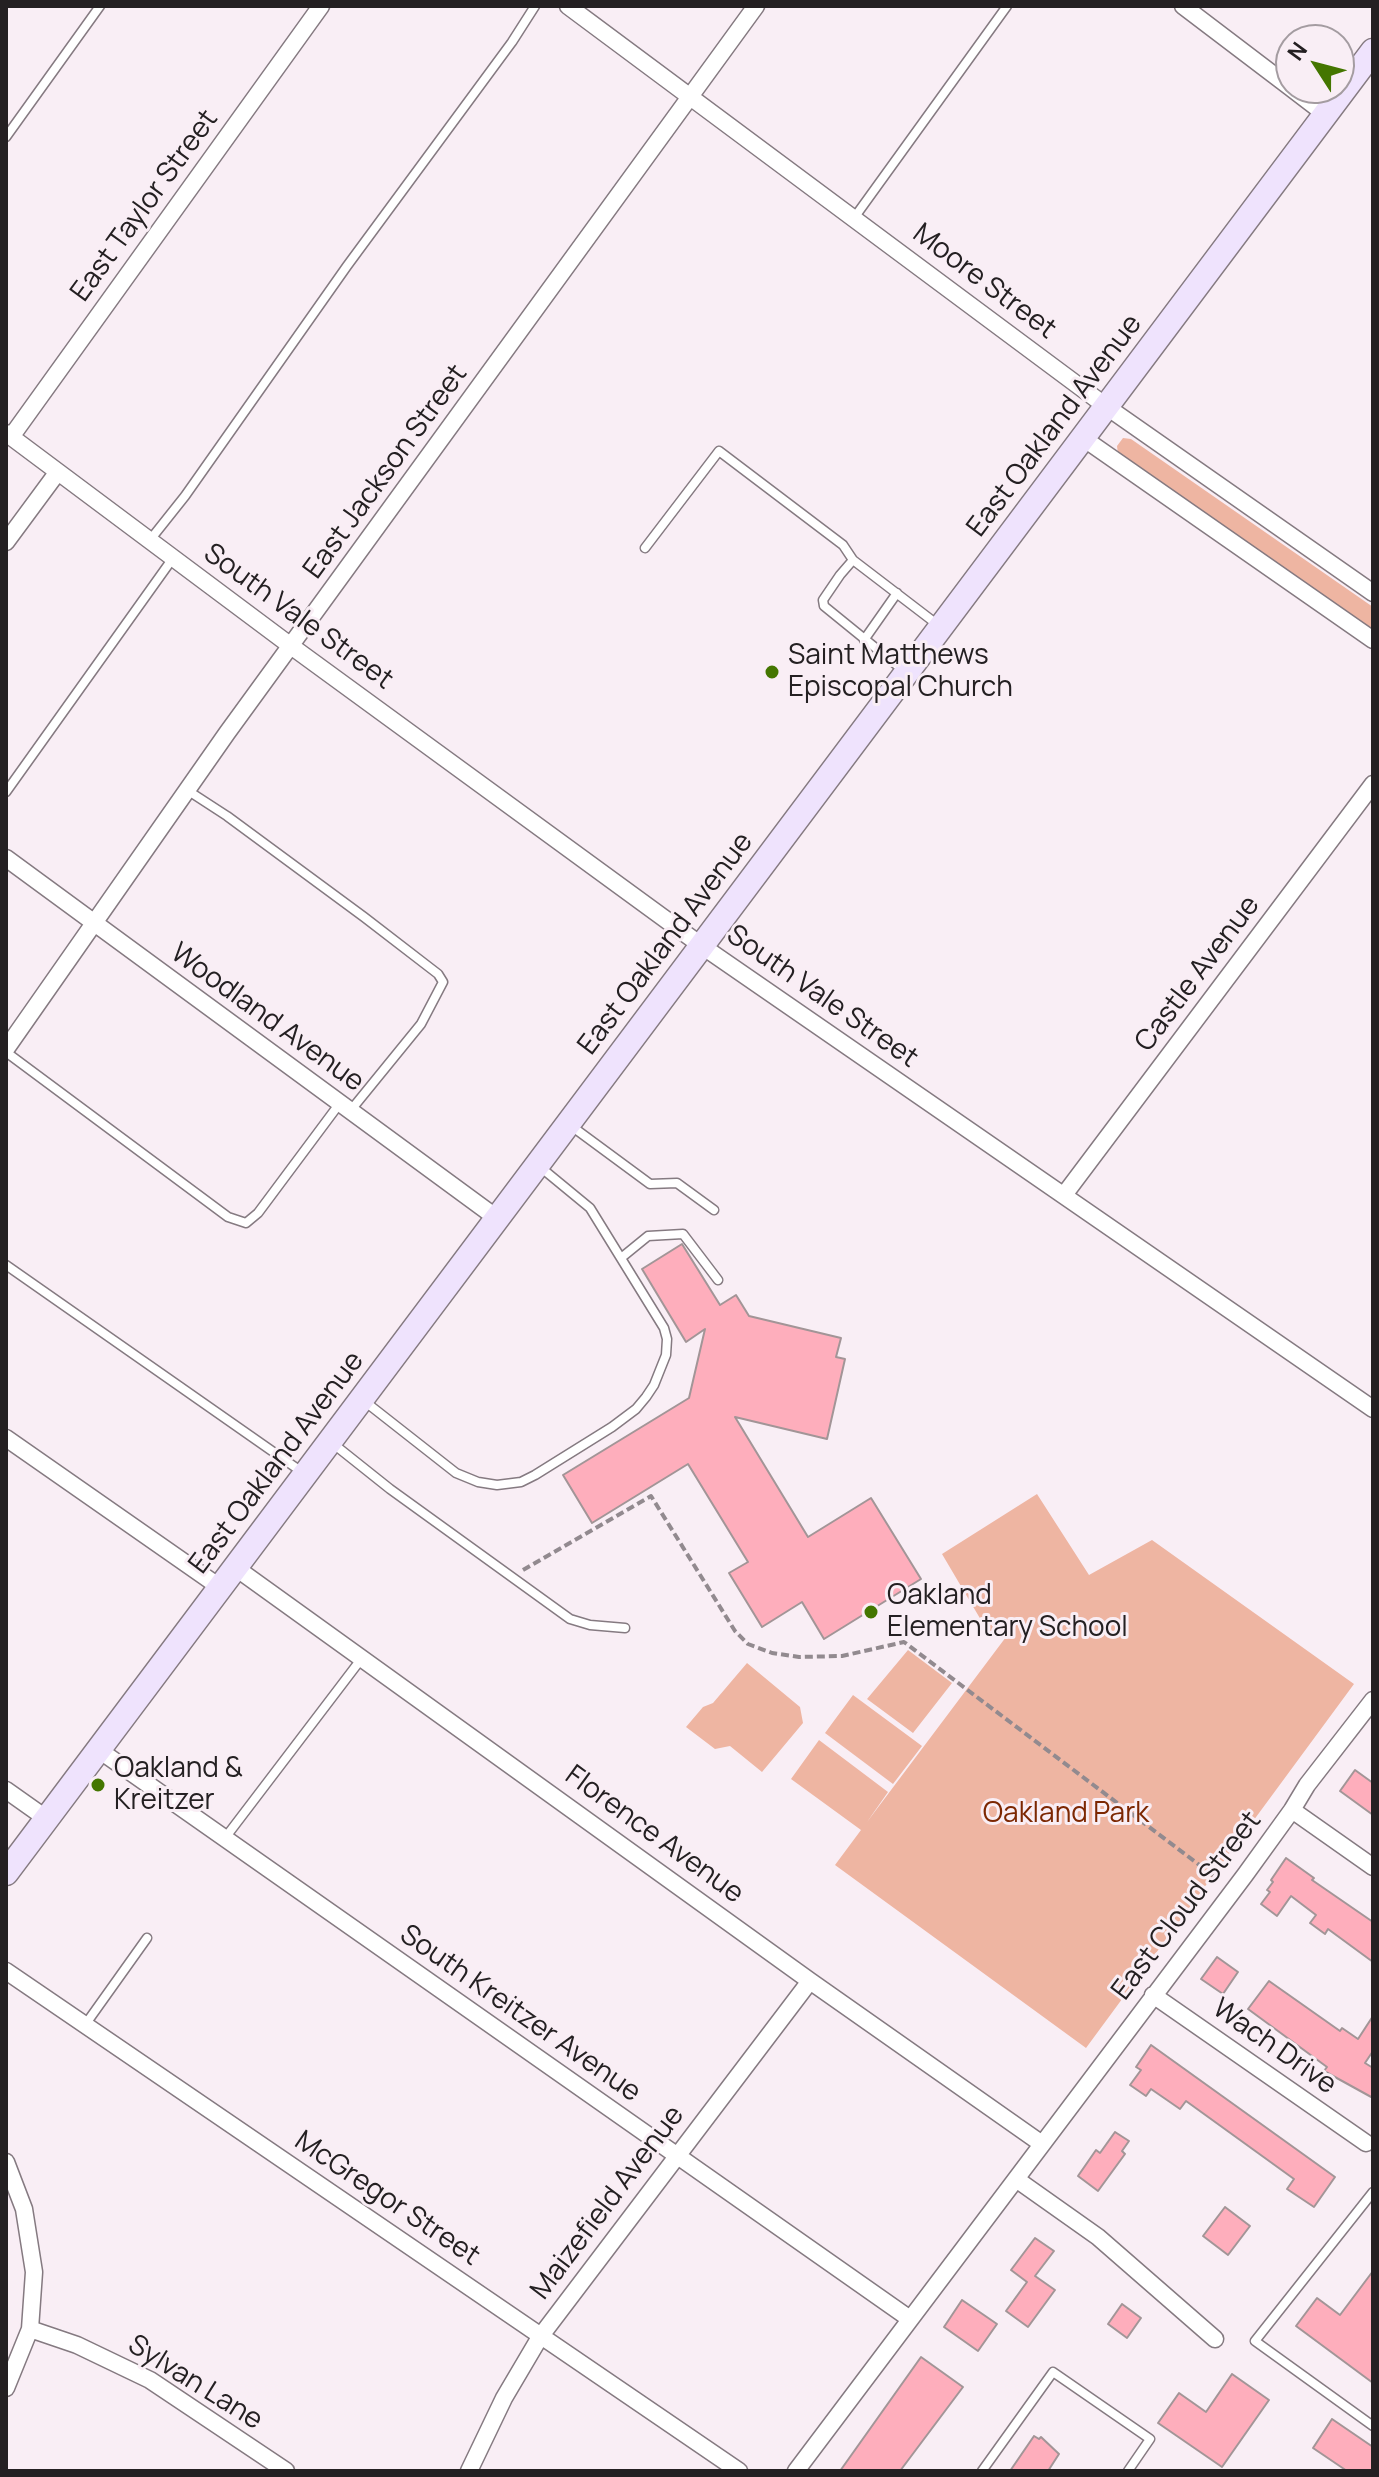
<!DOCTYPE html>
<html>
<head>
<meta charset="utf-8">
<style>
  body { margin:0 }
  #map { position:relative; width:1379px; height:2477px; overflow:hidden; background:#f9eef5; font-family:Manrope,sans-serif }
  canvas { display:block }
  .frame { position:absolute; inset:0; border:8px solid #242022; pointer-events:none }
  .north { position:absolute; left:1275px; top:24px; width:80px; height:80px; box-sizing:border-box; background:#f9eef5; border:2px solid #a49ca1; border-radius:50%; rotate:306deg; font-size:22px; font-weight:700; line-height:32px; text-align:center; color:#242022 }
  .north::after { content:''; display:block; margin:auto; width:28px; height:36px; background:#447600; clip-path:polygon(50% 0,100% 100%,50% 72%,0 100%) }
</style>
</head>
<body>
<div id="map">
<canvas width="1379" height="2477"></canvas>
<div class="frame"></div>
<div class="north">N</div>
</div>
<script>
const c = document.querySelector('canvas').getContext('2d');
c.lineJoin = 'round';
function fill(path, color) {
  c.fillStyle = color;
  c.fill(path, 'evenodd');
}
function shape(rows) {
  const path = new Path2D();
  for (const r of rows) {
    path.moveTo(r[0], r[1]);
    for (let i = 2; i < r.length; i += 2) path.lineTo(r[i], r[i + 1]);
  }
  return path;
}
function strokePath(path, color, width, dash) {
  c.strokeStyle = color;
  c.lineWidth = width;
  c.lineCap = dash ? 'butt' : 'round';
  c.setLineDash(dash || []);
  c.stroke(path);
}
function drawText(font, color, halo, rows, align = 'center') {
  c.font = font + ' Manrope,sans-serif';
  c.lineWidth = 6;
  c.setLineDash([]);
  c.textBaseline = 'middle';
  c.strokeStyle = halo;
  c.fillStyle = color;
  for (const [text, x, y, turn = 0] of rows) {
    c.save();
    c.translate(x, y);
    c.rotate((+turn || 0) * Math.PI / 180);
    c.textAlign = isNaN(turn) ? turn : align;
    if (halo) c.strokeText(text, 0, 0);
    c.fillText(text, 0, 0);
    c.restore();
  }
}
const green = shape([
  [1123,438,1131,439,1373,607,1373,631,1118,454,1117,446],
  [1037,1494,1089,1575,1152,1540,1354,1684,1086,2048,835,1865,861,1830,791,1779,819,1740,888,1792,867,1822,1018,1621,991,1637,942,1554],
  [908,1650,952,1683,913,1733,867,1699],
  [747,1663,800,1707,803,1723,762,1772,730,1746,715,1749,686,1727,703,1707,713,1703],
  [853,1695,922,1746,893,1784,825,1733]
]);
const building = shape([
  [682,1244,720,1305,736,1295,749,1316,841,1338,836,1357,845,1359,827,1439,735,1417,808,1537,871,1498,921,1579,824,1639,802,1602,762,1627,729,1573,748,1562,688,1464,592,1523,563,1475,689,1398,705,1329,686,1342,642,1269,682,1244],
  [1355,1770,1373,1783,1373,1815,1340,1791,1355,1770],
  [1286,1858,1314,1878,1312,1880,1373,1922,1373,1962,1328,1929,1325,1934,1310,1923,1316,1915,1291,1896,1277,1916,1261,1904,1270,1892,1267,1890,1273,1882,1271,1880,1286,1858],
  [1217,1957,1238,1972,1223,1994,1201,1979,1217,1957],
  [1269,1981,1340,2031,1342,2028,1358,2039,1373,2016,1373,2051,1365,2063,1373,2068,1373,2098,1324,2071,1327,2067,1248,2009,1269,1981],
  [1151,2045,1335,2177,1314,2207,1287,2189,1294,2179,1186,2101,1180,2109,1151,2089,1146,2096,1130,2085,1141,2070,1136,2067,1151,2045],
  [1115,2132,1129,2141,1122,2151,1125,2154,1098,2191,1078,2176,1096,2150,1100,2153,1115,2132],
  [1225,2207,1250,2226,1228,2255,1203,2236,1225,2207],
  [1035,2238,1054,2251,1035,2276,1055,2290,1028,2327,1006,2311,1027,2282,1011,2270,1035,2238],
  [1373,2271,1373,2383,1296,2326,1317,2298,1340,2315,1373,2271],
  [962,2300,997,2324,978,2351,944,2327,962,2300],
  [1122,2304,1141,2318,1127,2338,1108,2324,1122,2304],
  [921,2357,963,2387,900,2471,840,2471,921,2357],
  [1232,2374,1269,2400,1222,2467,1158,2423,1179,2393,1206,2412,1232,2374],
  [1332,2419,1373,2447,1373,2471,1347,2471,1313,2448,1332,2419],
  [1034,2436,1039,2439,1041,2437,1059,2454,1048,2471,1010,2471,1034,2436]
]);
const path = shape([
  [523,1570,651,1496,735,1631,748,1644,772,1653,799,1657,842,1656,904,1642,1218,1879]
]);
const service = shape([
  [6,137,100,6],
  [854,218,1007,6],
  [150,540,185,496,347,266,512,42,535,6],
  [645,548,719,451,843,545,853,560],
  [864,640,897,593],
  [904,671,824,606,823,600,840,575,853,560,938,625],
  [187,790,227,816,364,917,438,974,443,982,421,1024,351,1110],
  [6,792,173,558],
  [6,1052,228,1217,246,1223,258,1213,340,1103],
  [570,1125,650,1184,677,1183,714,1210],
  [621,1258,648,1236,683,1234,718,1280],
  [6,1265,302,1472],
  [363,1400,456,1473,478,1482,497,1485,521,1482,535,1475,612,1427,636,1409,646,1397,654,1385,666,1355,667,1339,664,1328,590,1208,539,1166],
  [331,1442,390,1489,570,1619,590,1625,625,1628],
  [225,1838,362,1658],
  [85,2025,147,1938],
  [1373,2192,1255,2341,1373,2426],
  [982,2471,1053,2372,1150,2439,1128,2471]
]);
const minor = shape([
  [568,6,1107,407,1373,593],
  [1183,6,1291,88],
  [1291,88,1325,114],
  [6,433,291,646,702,946,1373,1409],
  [11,437,321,6],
  [1083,438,1373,640],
  [6,542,57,473],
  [6,858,498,1219],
  [6,1049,227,733,756,6],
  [1064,1195,1373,784],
  [6,1438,221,1588],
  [236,1568,810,1981,1042,2144],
  [99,1750,910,2319],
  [6,1790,47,1819],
  [1292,1810,1373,1867],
  [6,1971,739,2471],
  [1153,1995,1366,2143],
  [6,2162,24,2209,34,2272,30,2329,6,2388],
  [1016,2179,1098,2237,1215,2339],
  [30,2329,77,2345,150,2380,286,2471],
  [469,2471,504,2398,540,2337,810,1981],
  [796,2471,1245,1875,1292,1810,1307,1785,1373,1700]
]);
const secondary = shape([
  [6,1873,1373,51]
]);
const markers = [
  [772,672,8,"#447600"],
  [871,1612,8,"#447600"],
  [98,1785,8,"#447600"]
];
const streetNames = [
  ["East Taylor Street",145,206,-54],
  ["Moore Street",984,282,37],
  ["East Oakland Avenue",1055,426,-53],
  ["East Jackson Street",386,472,-54],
  ["South Vale Street",298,617,36],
  ["East Oakland Avenue",666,944,-53],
  ["Castle Avenue",1198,974,-53],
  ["South Vale Street",822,997,35],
  ["Woodland Avenue",267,1018,36],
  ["East Oakland Avenue",277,1463,-53],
  ["Florence Avenue",654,1835,36],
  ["East Cloud Street",1187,1906,-53],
  ["South Kreitzer Avenue",520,2014,35],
  ["Wach Drive",1274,2047,35],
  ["McGregor Street",387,2199,34],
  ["Maizefield Avenue",608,2203,-53],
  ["Sylvan Lane",195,2383,32]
];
const poiNames = [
  ["Saint Matthews",788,656],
  ["Episcopal Church",788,688],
  ["Oakland",887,1596],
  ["Elementary School",887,1628],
  ["Oakland &",114,1769],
  ["Kreitzer",114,1801]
];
const parkNames = [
  ["Oakland Park",1066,1814]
];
fill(green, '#eeb5a2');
fill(building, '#feaebc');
strokePath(building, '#a29597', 2);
strokePath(service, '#857a81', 11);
strokePath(minor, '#857a81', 19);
strokePath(secondary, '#857a81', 27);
strokePath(path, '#928a8f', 4, [8, 4]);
strokePath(service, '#fff', 8);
strokePath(minor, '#fff', 16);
strokePath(secondary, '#efe3fd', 24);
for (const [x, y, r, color] of markers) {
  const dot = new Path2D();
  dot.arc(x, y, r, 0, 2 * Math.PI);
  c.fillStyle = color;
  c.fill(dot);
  strokePath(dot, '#f9eef5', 3);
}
drawText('28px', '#242022', '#f9eef5', streetNames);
drawText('28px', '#242022', '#f9eef5', poiNames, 'left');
drawText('28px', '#7c2702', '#f9eef5', parkNames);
</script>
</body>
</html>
